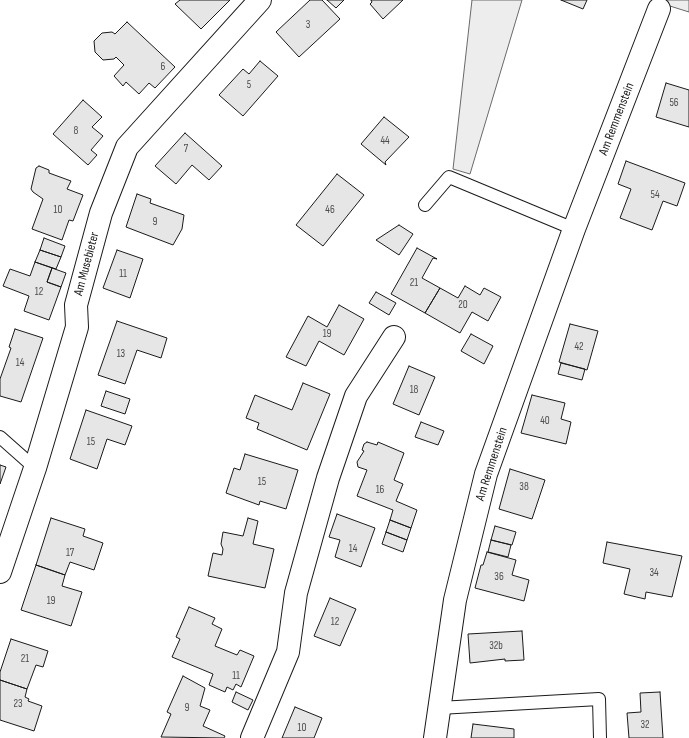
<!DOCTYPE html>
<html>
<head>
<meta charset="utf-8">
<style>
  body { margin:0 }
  canvas { display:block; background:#fff }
</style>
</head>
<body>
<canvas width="689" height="738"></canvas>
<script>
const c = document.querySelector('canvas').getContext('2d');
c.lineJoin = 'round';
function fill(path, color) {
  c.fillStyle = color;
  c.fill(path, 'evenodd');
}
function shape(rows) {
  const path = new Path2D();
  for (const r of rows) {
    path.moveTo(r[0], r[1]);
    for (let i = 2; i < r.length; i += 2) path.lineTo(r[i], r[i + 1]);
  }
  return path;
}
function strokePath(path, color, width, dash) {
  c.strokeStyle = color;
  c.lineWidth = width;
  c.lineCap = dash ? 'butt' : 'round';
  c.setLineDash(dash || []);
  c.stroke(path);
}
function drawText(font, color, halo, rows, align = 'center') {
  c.font = font + ' "Sofia Sans Condensed",sans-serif';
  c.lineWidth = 3;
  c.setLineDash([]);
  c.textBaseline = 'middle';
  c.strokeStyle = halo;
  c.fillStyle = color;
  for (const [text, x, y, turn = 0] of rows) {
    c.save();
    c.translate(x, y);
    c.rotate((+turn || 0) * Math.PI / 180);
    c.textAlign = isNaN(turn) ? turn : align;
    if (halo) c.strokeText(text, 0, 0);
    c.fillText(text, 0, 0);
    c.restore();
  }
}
const green = shape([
  [472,0,522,0,470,174,453,169,472,0],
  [654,0,689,0,689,12,654,1,654,0]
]);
const building = shape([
  [180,0,230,0,201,29,175,4,180,0],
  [310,0,322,0,340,19,299,57,276,32,310,0],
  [327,0,344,0,336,8,327,0],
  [371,0,403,0,383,19,370,4,372,2,371,0],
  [561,0,587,0,583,9,561,0],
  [127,22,175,67,155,88,149,83,139,94,126,82,123,86,114,76,124,65,116,57,114,59,103,60,95,52,94,41,102,33,112,32,115,34,127,22],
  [260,61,278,76,243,116,219,95,243,69,249,74,260,61],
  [666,83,689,90,689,127,656,117,666,83],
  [83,100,102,117,92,127,103,136,91,150,97,155,88,165,53,134,83,100],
  [384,117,409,137,385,162,386,165,361,144,384,117],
  [185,133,222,166,209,180,192,165,176,184,155,166,185,133],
  [626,161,685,183,677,206,663,201,652,230,620,218,631,189,618,184,626,161],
  [39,166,49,170,49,173,71,181,67,189,83,195,73,221,69,220,62,240,32,229,43,199,33,192,31,189,36,168,39,166],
  [337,174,364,195,323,246,296,225,337,174],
  [137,194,151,199,150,203,184,215,182,229,173,245,126,227,137,194],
  [399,225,413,234,399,255,376,240,399,225],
  [44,238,65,246,61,257,40,250,44,238],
  [417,248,437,259,433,258,422,278,440,288,425,313,391,294,417,248],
  [40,250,61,257,56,269,35,262,40,250],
  [117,250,143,259,130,298,103,288,117,250],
  [35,262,52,268,47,282,61,287,49,320,24,311,29,296,3,286,10,269,30,276,35,262],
  [52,268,66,273,61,287,47,282,52,268],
  [465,286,480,295,484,288,501,297,488,321,472,312,460,333,425,313,440,288,458,298,465,286],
  [376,292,396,303,389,315,369,303,376,292],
  [339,305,364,319,344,355,319,341,306,366,286,357,308,316,327,327,339,305],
  [117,321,167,338,161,358,137,350,125,384,98,375,117,321],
  [570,324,598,331,587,370,559,362,570,324],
  [15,329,43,338,21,402,0,396,0,379,11,348,9,347,15,329],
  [471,334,493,346,484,364,461,351,471,334],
  [561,363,585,369,582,380,558,374,561,363],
  [409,366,435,377,419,415,393,404,409,366],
  [303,383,330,394,307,450,257,429,259,423,246,418,255,395,292,410,303,383],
  [106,391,130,399,125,414,101,406,106,391],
  [532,395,565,403,561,419,571,422,566,444,521,433,532,395],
  [86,410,132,426,125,445,107,439,97,469,70,459,86,410],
  [421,422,444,431,438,445,415,437,421,422],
  [367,442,377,445,378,442,404,453,394,480,403,484,396,501,417,510,411,528,390,520,393,510,357,496,367,470,358,467,357,462,364,451,362,450,364,444,367,442],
  [245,454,298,470,286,509,260,501,259,505,226,493,234,468,240,470,245,454],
  [0,465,6,467,0,484,0,465],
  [510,469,545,480,532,519,499,509,510,469],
  [337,514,375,528,361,567,335,557,340,540,329,537,337,514],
  [51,518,85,529,83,536,103,543,94,570,70,562,65,575,36,565,51,518],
  [248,518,258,521,253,544,274,549,265,588,208,576,213,553,222,555,223,549,221,544,223,532,243,536,248,518],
  [390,520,411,528,407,540,386,532,390,520],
  [495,526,516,532,512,545,491,540,495,526],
  [386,532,407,540,403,552,382,544,386,532],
  [491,540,511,545,508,557,488,552,491,540],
  [607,542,682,556,672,597,646,592,645,599,624,594,630,569,603,563,607,542],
  [487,552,516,560,512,575,529,580,524,601,475,588,481,565,483,565,487,552],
  [36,565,65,575,62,586,82,592,71,626,21,610,36,565],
  [330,598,356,609,340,646,314,636,330,598],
  [189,607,215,618,212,624,222,629,215,646,237,655,240,650,254,656,241,687,236,684,233,690,227,687,225,692,209,685,213,674,172,657,180,639,176,637,189,607],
  [522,631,524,660,505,661,505,659,470,663,468,634,522,631],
  [11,639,48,651,43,667,36,665,27,689,0,680,0,672,11,639],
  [183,676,205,688,200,706,210,710,203,726,225,736,224,738,161,737,171,714,167,712,183,676],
  [0,680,27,689,25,697,29,699,28,701,42,706,34,731,0,720,0,680],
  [236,692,253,700,248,710,232,702,236,692],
  [660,692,663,738,629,738,627,713,641,712,640,693,660,692],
  [295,707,322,718,314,738,282,738,295,707],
  [473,724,514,729,514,738,471,738,473,724]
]);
const lane = shape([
  [425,205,449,177,574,229],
  [0,437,35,468],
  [439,708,599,699,600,738]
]);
const street = shape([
  [0,572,35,468,77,327,76,305,101,213,127,147,260,0],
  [252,738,288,652,296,593,328,478,356,396,394,337],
  [435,738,455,600,486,474,574,229,659,9]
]);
const numberNames = [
  ["3",308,25],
  ["6",163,67],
  ["5",249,85],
  ["56",674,103],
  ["8",76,131],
  ["44",385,141],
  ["7",186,149],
  ["54",655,195],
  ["10",58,210],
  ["46",330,210],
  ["9",155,222],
  ["11",123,274],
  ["21",414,283],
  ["12",39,292],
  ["20",463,305],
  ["19",327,334],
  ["42",579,347],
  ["13",121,354],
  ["14",20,363],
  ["18",414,390],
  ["40",545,421],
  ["15",91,442],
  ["15",262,482],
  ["38",524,487],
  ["16",380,490],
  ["14",353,549],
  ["17",70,553],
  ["34",654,573],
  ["36",499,577],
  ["19",51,601],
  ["12",335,622],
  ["32b",496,646],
  ["21",25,659],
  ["11",236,676],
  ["23",18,704],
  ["9",187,708],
  ["32",645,725],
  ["10",302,728]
];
const streetNames = [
  ["Am Remmenstein",617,119,-69],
  ["Am Musebieter",87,264,-75],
  ["Am Remmenstein",492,464,-72]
];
fill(green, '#ededed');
strokePath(green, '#6a6a6a', 1);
fill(building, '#e6e6e6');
strokePath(building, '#1a1a1a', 1);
strokePath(lane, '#1a1a1a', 14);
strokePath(street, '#1a1a1a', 24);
strokePath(lane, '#fff', 12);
strokePath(street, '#fff', 22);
drawText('11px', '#4d4d4d', null, numberNames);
drawText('13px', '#1a1a1a', '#fff', streetNames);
</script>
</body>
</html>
